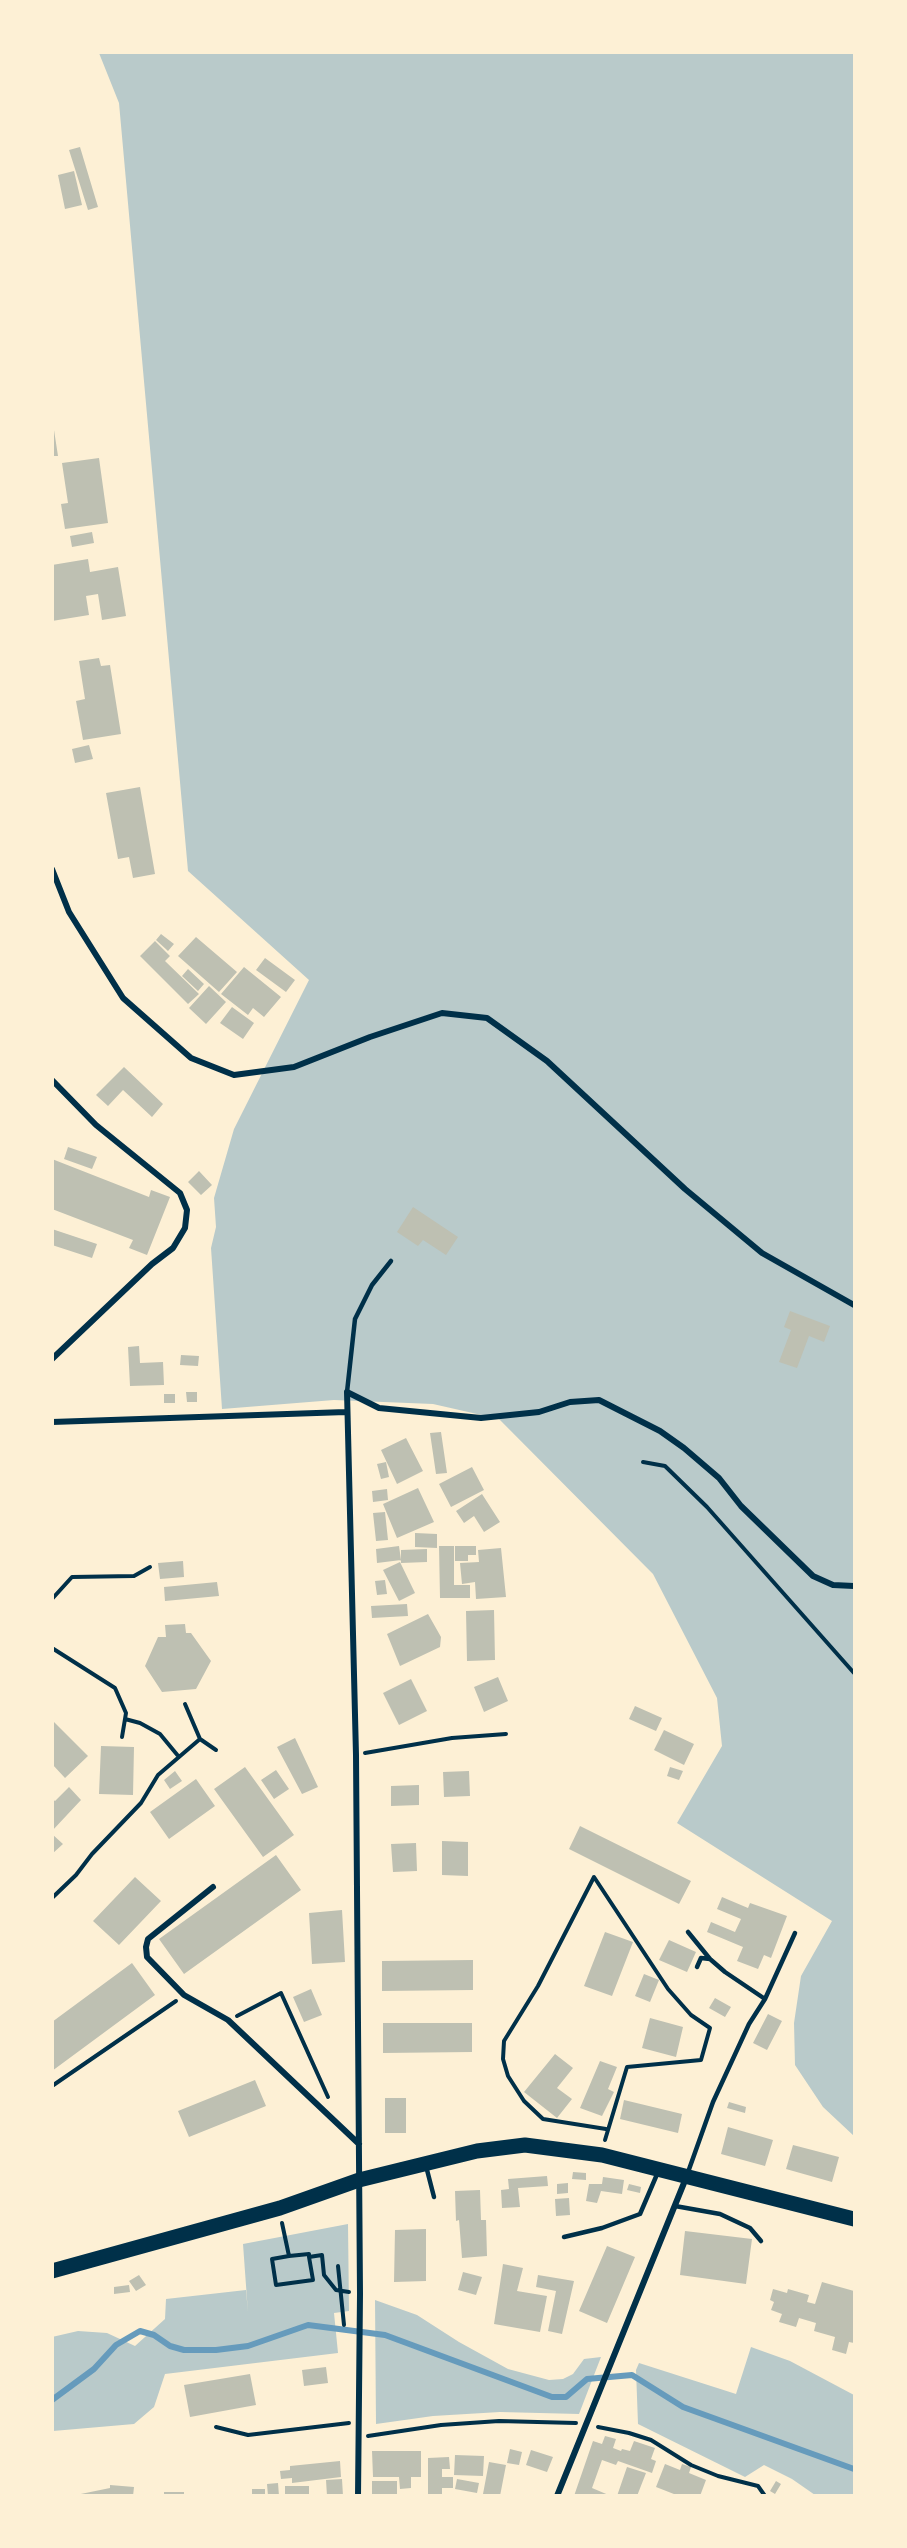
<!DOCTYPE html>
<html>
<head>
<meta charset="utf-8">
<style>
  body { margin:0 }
  #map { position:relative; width:907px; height:2548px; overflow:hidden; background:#fdf0d5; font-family:Poppins,sans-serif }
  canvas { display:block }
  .frame { position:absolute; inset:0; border:54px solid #fdf0d5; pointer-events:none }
</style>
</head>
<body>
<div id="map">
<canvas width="907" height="2548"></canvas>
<div class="frame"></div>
</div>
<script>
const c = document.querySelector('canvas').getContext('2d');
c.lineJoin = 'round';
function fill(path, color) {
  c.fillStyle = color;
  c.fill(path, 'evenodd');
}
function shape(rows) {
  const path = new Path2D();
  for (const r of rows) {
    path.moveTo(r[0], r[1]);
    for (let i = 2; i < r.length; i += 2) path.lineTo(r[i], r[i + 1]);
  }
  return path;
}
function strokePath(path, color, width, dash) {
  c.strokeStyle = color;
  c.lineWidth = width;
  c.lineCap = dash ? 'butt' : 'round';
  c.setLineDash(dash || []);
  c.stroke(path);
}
const green = shape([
  [99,53,854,53,854,2136,823,2107,795,2065,794,2023,801,1976,832,1921,677,1823,722,1746,717,1698,653,1574,499,1419,433,1404,334,1400,222,1409,211,1248,216,1227,214,1198,234,1129,309,980,188,871,119,103],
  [348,2224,349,2311,334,2313,338,2353,165,2374,154,2407,134,2424,53,2431,52,2337,78,2331,107,2333,135,2346,165,2319,166,2299,246,2290,248,2313,243,2244],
  [375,2300,417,2315,459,2342,508,2369,549,2380,563,2379,573,2374,584,2359,601,2357,579,2414,500,2412,433,2416,376,2424],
  [751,2347,790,2361,854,2395,854,2495,815,2495,792,2479,764,2465,745,2477,638,2424,636,2370,639,2363,736,2394]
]);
const stream = shape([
  [52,2400,94,2369,116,2345,140,2331,154,2335,170,2346,184,2350,216,2350,248,2346,308,2325,385,2335,552,2397,566,2397,587,2379,632,2375,683,2407,854,2469]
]);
const building = shape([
  [80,147,98,207,88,210,69,150],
  [74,171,82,205,65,209,58,175],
  [52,417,58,456,52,456],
  [99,458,108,523,65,529,61,504,68,503,62,463],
  [92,532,94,543,72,547,70,536],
  [88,559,90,572,118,567,126,616,102,620,98,594,86,596,89,615,52,621,52,565],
  [99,658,101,666,110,665,121,734,83,740,76,701,85,699,79,661],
  [89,745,93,759,75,763,72,749],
  [140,787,155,874,133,878,129,857,118,859,106,793],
  [161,934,174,944,168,951,156,940],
  [196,937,237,972,219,992,178,956],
  [155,941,170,956,165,961,199,994,188,1004,140,956],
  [265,958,295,980,286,992,256,970],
  [244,967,281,997,264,1017,253,1008,248,1015,221,994],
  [188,969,204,984,198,991,182,976],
  [209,986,226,1002,206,1024,189,1008],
  [232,1007,254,1023,243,1039,220,1023],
  [124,1067,163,1104,152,1117,123,1090,108,1106,96,1095],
  [68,1147,97,1157,92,1169,64,1159],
  [52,1159,149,1197,151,1190,170,1197,147,1255,129,1248,133,1240,52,1209],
  [199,1171,212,1185,201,1195,188,1182],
  [413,1207,458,1237,446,1255,423,1240,418,1246,397,1232],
  [52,1229,97,1244,92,1258,52,1245],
  [790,1311,830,1326,824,1342,809,1336,797,1368,779,1362,791,1330,784,1327],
  [139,1346,140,1363,163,1362,164,1385,130,1386,128,1347],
  [181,1355,199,1356,198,1366,180,1365],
  [186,1392,197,1392,197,1402,187,1402],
  [164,1394,175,1394,175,1403,164,1403],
  [441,1432,447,1473,436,1474,430,1433],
  [406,1438,423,1471,397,1484,381,1450],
  [386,1462,389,1477,381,1479,377,1464],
  [472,1467,484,1490,451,1507,439,1484],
  [418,1488,434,1522,397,1538,383,1504],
  [387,1489,388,1500,373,1502,372,1491],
  [482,1494,500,1522,484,1532,474,1516,464,1523,456,1511],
  [385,1512,388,1540,376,1541,373,1513],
  [415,1533,437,1534,437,1548,415,1547],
  [399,1546,401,1560,377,1563,376,1549],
  [439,1546,454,1546,454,1585,470,1585,470,1598,440,1598],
  [455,1546,476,1546,476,1555,468,1555,468,1561,455,1561],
  [501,1548,506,1597,476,1599,475,1582,462,1584,460,1563,479,1562,478,1550],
  [427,1549,427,1562,401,1563,401,1550],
  [183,1561,184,1577,160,1579,158,1563],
  [400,1562,415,1593,399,1601,383,1570],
  [385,1580,387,1594,377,1595,375,1581],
  [217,1582,219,1596,165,1601,164,1587],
  [407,1604,408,1616,372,1618,371,1606],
  [494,1610,495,1660,467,1661,466,1611],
  [428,1614,441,1637,440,1647,400,1666,387,1634],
  [185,1624,186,1633,191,1633,211,1661,196,1689,162,1692,145,1666,158,1637,166,1637,165,1625],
  [498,1677,508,1701,484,1712,474,1687],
  [411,1679,427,1711,399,1725,383,1693],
  [635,1706,662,1718,656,1731,629,1719],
  [52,1720,88,1756,65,1778,52,1764],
  [664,1730,694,1744,684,1765,654,1750],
  [295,1738,318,1787,302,1794,277,1747],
  [101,1746,134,1747,133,1795,99,1794],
  [245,1767,294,1835,263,1857,214,1789],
  [670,1767,683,1771,679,1780,667,1776],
  [276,1770,289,1789,274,1799,261,1780],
  [175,1771,182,1781,170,1789,164,1780],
  [469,1771,470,1796,444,1797,443,1772],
  [196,1779,215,1806,169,1839,150,1812],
  [419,1785,419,1805,391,1806,391,1786],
  [69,1787,81,1800,52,1831,52,1799,55,1801],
  [580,1826,691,1881,679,1904,569,1849],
  [52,1834,63,1844,52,1854],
  [442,1841,468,1842,468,1876,442,1875],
  [416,1843,417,1871,393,1872,391,1844],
  [276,1855,301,1890,184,1974,159,1939],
  [135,1877,161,1901,119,1945,93,1921],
  [722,1897,748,1908,750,1903,787,1916,771,1958,764,1955,758,1969,737,1961,743,1947,707,1932,711,1922,735,1932,741,1919,717,1909],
  [342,1910,345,1962,312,1964,309,1913],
  [605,1932,633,1942,612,1996,584,1986],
  [669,1940,696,1952,687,1972,659,1960],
  [473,1960,473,1990,382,1991,382,1961],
  [132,1963,155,1995,52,2071,52,2022],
  [644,1974,659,1980,650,2002,635,1996],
  [311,1989,322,2015,304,2022,293,1997],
  [715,1998,731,2007,725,2017,709,2008],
  [768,2014,782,2021,767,2050,753,2043],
  [650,2018,683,2027,676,2057,642,2048],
  [383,2023,472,2023,472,2052,383,2053],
  [555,2054,573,2068,557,2088,572,2099,557,2118,524,2092],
  [600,2061,617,2067,608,2089,614,2092,602,2116,580,2108],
  [255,2080,266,2106,189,2137,178,2111],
  [385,2098,406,2098,406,2133,385,2133],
  [624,2100,682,2114,678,2133,620,2119],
  [729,2102,746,2107,745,2113,727,2108],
  [728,2127,773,2140,765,2166,721,2154],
  [793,2145,839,2157,832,2182,786,2169],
  [573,2172,586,2173,586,2180,572,2179],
  [547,2176,548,2186,518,2188,520,2207,502,2208,501,2190,509,2189,508,2179],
  [603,2177,624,2180,622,2194,601,2191,597,2203,586,2201,589,2184,602,2184],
  [568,2183,568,2193,557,2194,557,2184],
  [629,2184,641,2187,640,2193,627,2190],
  [480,2190,481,2220,486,2220,487,2256,462,2258,459,2220,456,2221,455,2191],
  [569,2198,570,2215,556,2216,555,2199],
  [426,2229,426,2281,394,2282,395,2230],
  [685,2231,752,2239,746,2284,680,2275],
  [607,2246,635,2257,607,2323,579,2311],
  [503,2264,523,2268,517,2291,547,2296,540,2332,494,2324],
  [463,2272,482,2277,476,2295,458,2290],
  [139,2275,146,2285,136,2291,129,2281],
  [538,2275,574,2281,562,2334,548,2331,556,2291,536,2287],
  [822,2282,854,2291,854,2343,849,2342,846,2354,832,2350,835,2337,814,2331,816,2323,799,2318,796,2327,779,2322,782,2314,771,2310,774,2302,770,2300,773,2289,787,2293,788,2289,809,2295,807,2302,815,2304],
  [129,2285,130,2292,114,2294,114,2287],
  [326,2367,328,2383,304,2386,302,2370],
  [250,2374,256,2405,190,2417,184,2385],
  [605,2436,616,2439,613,2448,621,2451,622,2449,630,2451,634,2441,655,2448,651,2459,656,2461,652,2473,618,2461,616,2465,602,2460,592,2488,611,2496,574,2496,593,2441,602,2444],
  [510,2449,522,2452,519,2465,507,2463],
  [531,2450,553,2457,547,2472,526,2465],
  [372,2451,421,2451,421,2477,411,2477,411,2488,400,2489,399,2477,373,2477],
  [455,2455,484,2456,483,2476,454,2475],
  [449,2457,450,2469,442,2469,442,2477,453,2477,453,2488,442,2488,442,2496,428,2496,428,2458],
  [340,2461,341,2477,292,2483,292,2478,281,2479,280,2471,290,2470,290,2466],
  [489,2462,506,2465,500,2496,483,2494],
  [665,2464,680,2470,682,2464,691,2467,689,2473,706,2480,700,2496,679,2496,656,2487],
  [627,2467,646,2473,637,2496,617,2496],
  [342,2479,343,2496,327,2496,326,2480],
  [457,2479,479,2483,477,2493,455,2489],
  [372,2481,397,2481,397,2496,372,2496],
  [776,2481,781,2484,775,2494,770,2491],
  [278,2483,279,2496,268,2496,267,2484],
  [110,2485,134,2487,133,2496,71,2496,110,2488],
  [285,2486,309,2486,309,2496,285,2496],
  [252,2489,265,2489,265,2496,252,2496],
  [164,2492,184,2492,184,2496,164,2496]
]);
const path = shape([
  [643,1462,665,1466,707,1507,854,1673],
  [52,1599,72,1577,134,1576,150,1567],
  [52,1648,115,1688,126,1713,122,1737],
  [185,1704,200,1739,216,1750],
  [125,1719,140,1723,160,1734,179,1757],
  [365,1753,452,1738,506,1734],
  [52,1898,76,1875,92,1854,141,1803,158,1775,200,1739],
  [237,2016,281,1993,328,2097],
  [52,2086,176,2001],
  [605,2140,627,2067,701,2060,710,2028,691,2015,668,1989,594,1877,538,1986,504,2041,503,2059,508,2076,524,2101,543,2119,606,2129],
  [282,2223,289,2256,309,2254,309,2257],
  [289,2256,272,2259,276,2285,313,2280,309,2257,322,2255,324,2275,336,2290,349,2292],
  [338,2266,344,2325],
  [216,2427,248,2435,349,2423],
  [598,2427,629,2433,651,2440,691,2465,718,2476,758,2486,765,2496],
  [368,2436,441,2425,499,2421,576,2423]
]);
const service = shape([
  [347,1392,355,1319,372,1285,391,1261],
  [688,1932,710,1959,725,1972,765,1999],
  [697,1967,701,1958,710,1959],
  [426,2166,434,2197],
  [687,2175,713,2102,749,2024,765,1999,795,1933],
  [675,2206,720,2214,750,2228,761,2241],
  [564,2237,602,2228,640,2214,658,2172]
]);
const minor = shape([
  [52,869,69,912,123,998,191,1058,234,1075,294,1067,370,1037,442,1013,487,1018,547,1061,685,1189,762,1253,854,1305],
  [52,1080,96,1125,180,1193,187,1210,185,1228,173,1248,152,1264,52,1359],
  [52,1422,346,1412],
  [213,1887,148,1939,146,1947,147,1957,184,1995,228,2020,359,2144],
  [358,2496,360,2294,356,1755,347,1392,379,1408,481,1418,539,1412,570,1402,599,1400,660,1431,684,1448,719,1478,741,1506,813,1576,833,1585,854,1586],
  [557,2496,686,2178]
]);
const primary = shape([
  [52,2271,280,2208,359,2180,477,2151,525,2145,602,2155,854,2219]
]);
fill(green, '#b9caca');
strokePath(stream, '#669bbc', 6);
fill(building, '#bec0b2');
strokePath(path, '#003049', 4);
strokePath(service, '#003049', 4.5);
strokePath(minor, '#003049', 6);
strokePath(primary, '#003049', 15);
</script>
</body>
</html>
